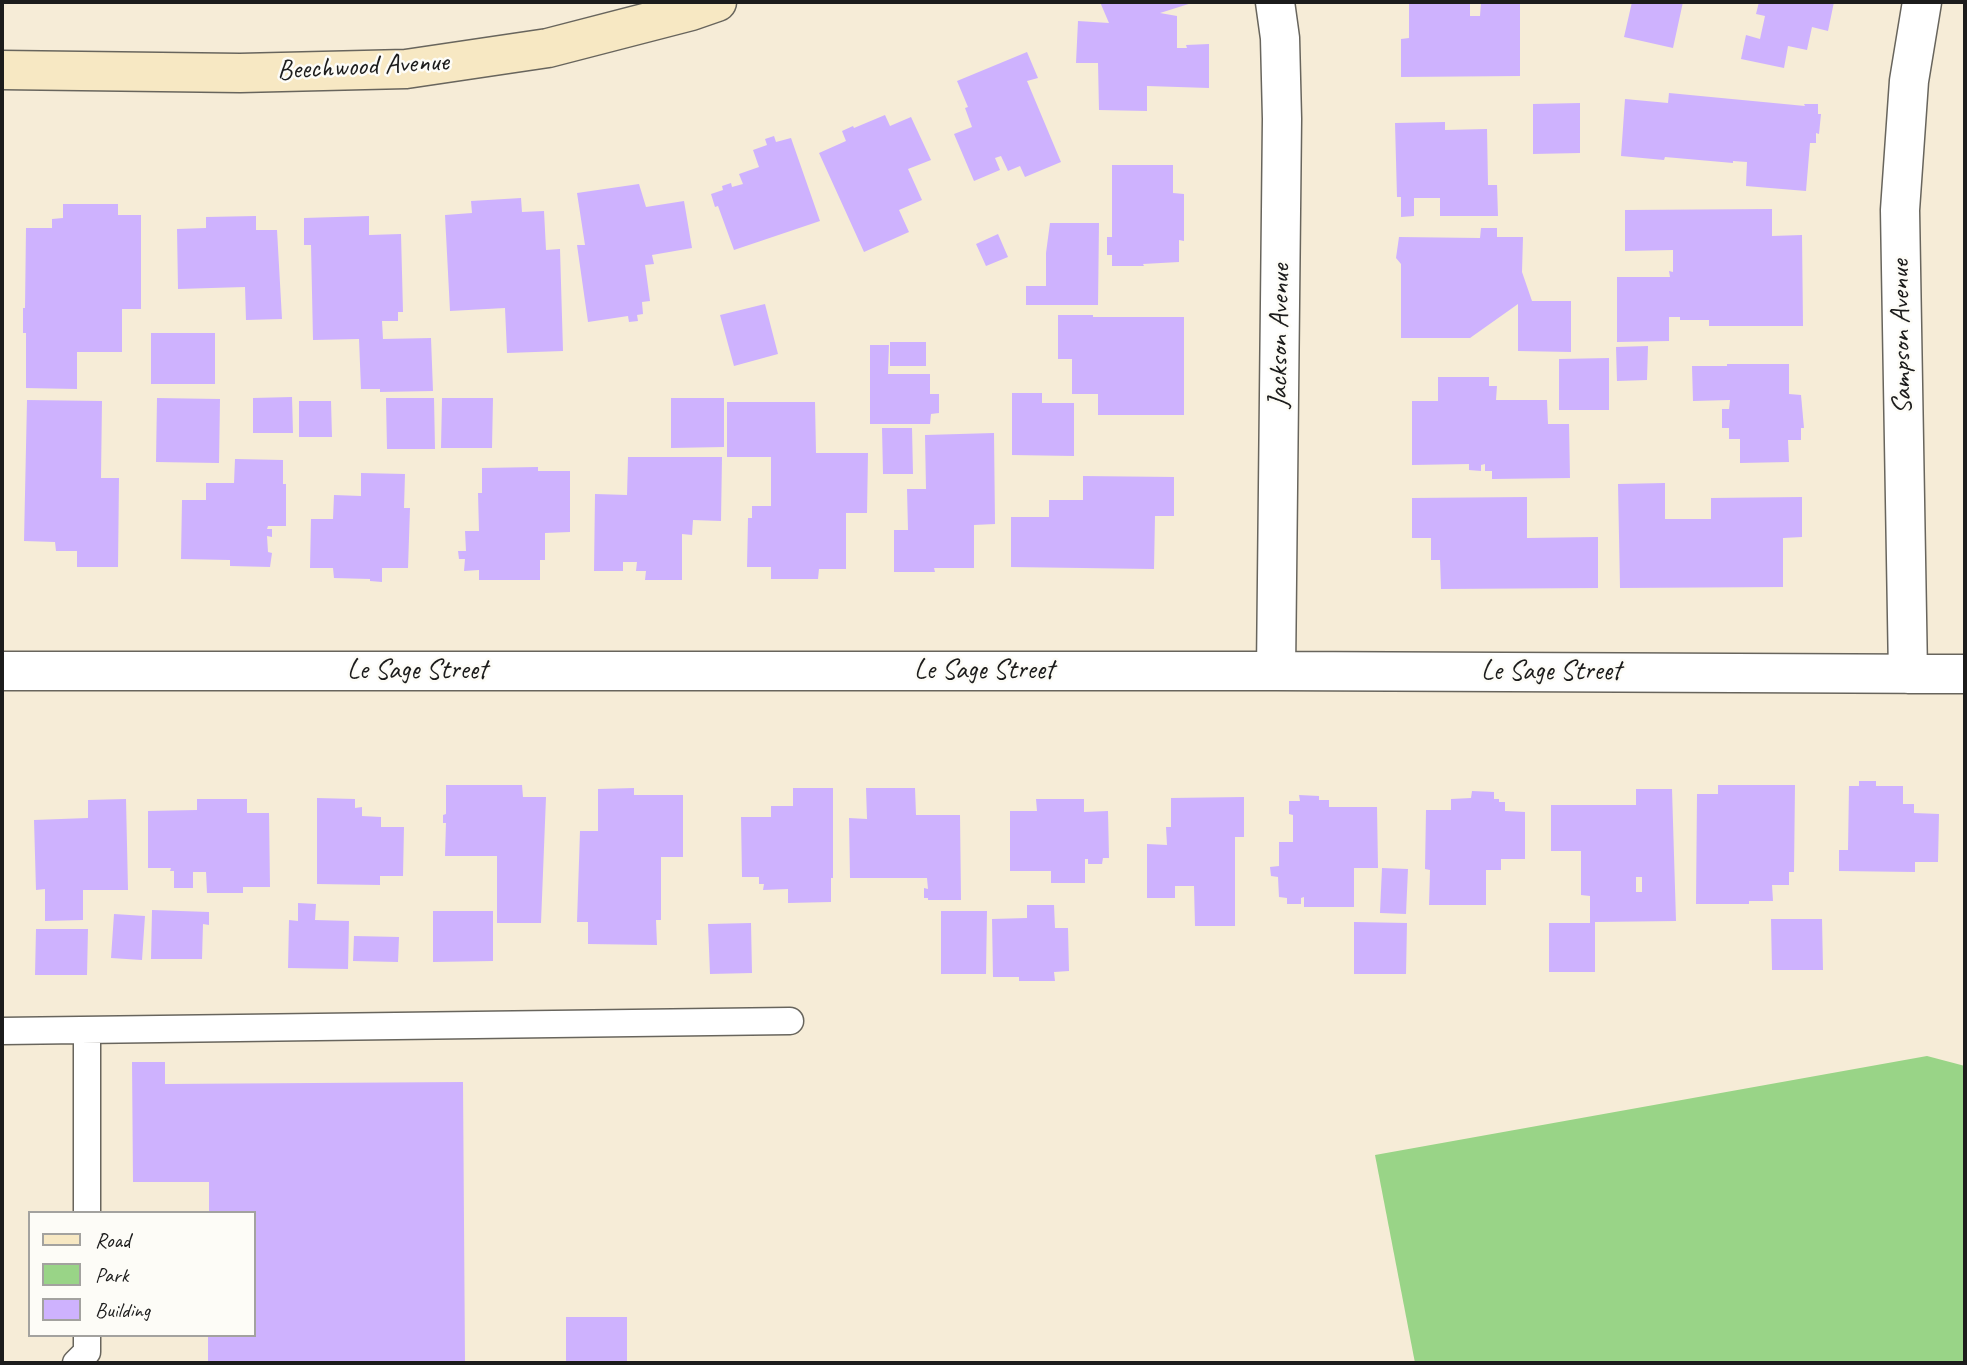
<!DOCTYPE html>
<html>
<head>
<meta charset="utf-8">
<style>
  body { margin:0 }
  #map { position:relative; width:1967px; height:1365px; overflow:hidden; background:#f6ecd7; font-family:Caveat,sans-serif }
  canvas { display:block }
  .frame { position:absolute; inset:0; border:4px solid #1c1c1c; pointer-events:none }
  .legend { position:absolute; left:28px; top:1211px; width:228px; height:126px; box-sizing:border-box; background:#fdfcf7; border:2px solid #a3a29f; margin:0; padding:9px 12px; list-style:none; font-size:21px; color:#1c1c1c }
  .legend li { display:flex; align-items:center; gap:14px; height:35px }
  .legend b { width:35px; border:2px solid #a3a29f }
</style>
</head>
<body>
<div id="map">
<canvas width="1967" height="1365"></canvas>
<div class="frame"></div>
<ul class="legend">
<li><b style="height:9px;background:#f7e8c3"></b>Road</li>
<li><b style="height:19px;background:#99d487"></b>Park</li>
<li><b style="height:19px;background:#ceb2fe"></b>Building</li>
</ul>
</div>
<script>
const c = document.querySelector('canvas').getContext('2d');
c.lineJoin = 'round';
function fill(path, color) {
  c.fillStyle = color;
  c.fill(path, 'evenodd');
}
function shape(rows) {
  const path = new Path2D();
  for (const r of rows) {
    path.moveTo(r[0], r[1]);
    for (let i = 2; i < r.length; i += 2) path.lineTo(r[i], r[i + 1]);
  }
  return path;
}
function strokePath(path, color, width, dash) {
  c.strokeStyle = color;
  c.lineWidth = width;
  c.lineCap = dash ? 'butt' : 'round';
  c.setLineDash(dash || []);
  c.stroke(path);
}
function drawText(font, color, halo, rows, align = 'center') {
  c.font = font + ' Caveat,sans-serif';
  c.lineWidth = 5;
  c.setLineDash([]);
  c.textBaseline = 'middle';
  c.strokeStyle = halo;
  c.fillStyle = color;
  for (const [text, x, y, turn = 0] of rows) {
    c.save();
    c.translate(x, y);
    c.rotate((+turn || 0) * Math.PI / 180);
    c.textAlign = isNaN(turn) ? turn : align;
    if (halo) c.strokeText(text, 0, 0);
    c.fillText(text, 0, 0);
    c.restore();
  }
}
const green = shape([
  [1927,1056,1965,1066,1965,1363,1415,1363,1375,1155]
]);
const building = shape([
  [1100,2,1195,2,1160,13,1177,16,1177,48,1187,48,1186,45,1209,44,1209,88,1147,86,1147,111,1099,110,1098,63,1076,63,1078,21,1109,23],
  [1409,2,1470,2,1470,16,1480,16,1481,2,1520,2,1520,76,1401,77,1401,39,1409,38],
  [1632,2,1683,2,1673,48,1624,37],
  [1759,2,1834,2,1828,31,1812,27,1807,50,1788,46,1784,68,1741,59,1746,35,1760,39,1765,16,1756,14],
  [1027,52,1038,78,1027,81,1061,162,1025,177,1020,166,1008,171,1001,156,995,158,1000,170,974,181,954,134,972,127,965,108,968,107,957,81],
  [1669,93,1805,106,1804,104,1818,104,1818,114,1821,114,1819,134,1816,133,1816,143,1810,143,1806,191,1746,186,1747,162,1733,161,1733,163,1665,157,1664,160,1621,156,1625,99,1668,103],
  [1580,103,1580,153,1533,154,1533,104],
  [885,115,890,126,911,117,931,160,908,169,922,200,899,210,909,232,864,252,819,153,846,141,842,131,853,126,854,128],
  [1445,122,1445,130,1487,129,1488,185,1497,185,1498,216,1440,216,1440,198,1414,198,1414,216,1401,217,1401,197,1397,197,1395,123],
  [774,136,776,142,791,138,820,221,734,250,718,206,715,207,711,194,723,190,722,186,731,183,732,187,743,184,739,174,759,167,753,150,767,145,765,139],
  [1112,165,1173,165,1173,193,1184,194,1184,241,1179,240,1179,262,1143,264,1144,266,1112,266,1112,255,1107,255,1107,237,1112,237],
  [639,184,646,207,684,201,692,248,652,255,654,264,645,265,650,301,642,302,643,314,637,315,638,321,629,322,628,316,588,322,577,245,585,245,577,193],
  [521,198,522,212,544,211,546,250,560,249,563,351,507,353,505,308,450,311,445,215,472,213,471,201],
  [63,204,118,204,118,215,141,215,141,309,122,309,122,352,77,352,77,389,26,388,26,333,23,333,23,308,25,308,26,228,52,228,52,219,63,218],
  [1772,209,1772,236,1802,235,1803,326,1709,326,1709,320,1680,320,1680,317,1669,317,1669,341,1617,342,1617,277,1670,277,1669,271,1673,272,1673,250,1625,251,1625,210],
  [256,216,256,230,277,230,282,319,246,320,245,287,178,289,177,229,206,228,206,217],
  [369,216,369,235,401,234,403,312,398,312,398,321,382,321,383,339,431,338,433,391,380,392,380,389,361,389,359,339,313,340,311,245,304,245,304,218],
  [1050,223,1099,223,1098,305,1026,305,1026,286,1046,286,1046,253],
  [1481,228,1497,228,1497,237,1523,237,1522,272,1532,301,1571,301,1571,352,1518,351,1518,304,1470,338,1401,338,1401,264,1396,258,1399,237,1480,238],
  [998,234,1008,257,986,266,976,244],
  [765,304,778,354,734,366,720,315],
  [1058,315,1093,315,1093,317,1184,317,1184,415,1098,415,1098,394,1072,394,1072,359,1058,359],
  [151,333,215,333,215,384,151,384],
  [890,342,926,342,926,366,890,366],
  [870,345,889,345,888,374,930,374,930,394,939,394,939,413,931,414,930,424,870,424],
  [1648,346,1647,380,1617,381,1616,347],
  [1609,358,1609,410,1559,410,1559,359],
  [1727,364,1789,364,1789,394,1801,395,1804,428,1801,428,1801,440,1788,440,1789,462,1740,463,1740,439,1729,439,1729,428,1722,428,1722,409,1729,409,1730,400,1693,401,1692,366,1727,366],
  [1438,377,1489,377,1489,386,1497,386,1496,400,1547,400,1548,424,1569,424,1570,478,1492,479,1492,471,1485,471,1485,464,1481,465,1481,471,1469,470,1469,464,1412,465,1412,401,1438,401],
  [1012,393,1042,393,1042,403,1074,403,1074,456,1012,455],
  [292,397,293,433,253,433,253,398],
  [157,398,220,399,219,463,156,462],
  [386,398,434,398,435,449,387,449],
  [442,398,493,398,492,448,441,448],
  [671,398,724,398,724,447,671,448],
  [27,400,102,401,101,478,119,478,118,567,77,567,77,551,56,551,55,542,24,541],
  [299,401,331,401,332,437,299,437],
  [727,402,815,402,816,453,868,453,867,513,846,513,846,569,819,569,818,579,771,579,771,567,747,567,748,518,752,518,752,506,771,506,771,457,727,457],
  [882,428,912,428,913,474,883,474],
  [994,433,995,524,974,525,974,568,934,568,935,572,894,572,894,530,908,530,907,489,926,489,925,435],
  [628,457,722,457,721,521,693,520,692,535,682,534,682,580,645,580,646,571,636,571,637,562,623,562,623,571,594,571,595,494,627,495],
  [235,459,283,460,283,484,286,484,286,526,268,526,267,529,272,529,272,537,267,536,268,552,272,553,270,567,230,566,230,560,181,559,182,500,206,500,206,483,234,483],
  [538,467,538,471,570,471,570,532,545,533,545,560,540,560,540,580,479,580,479,570,464,571,465,559,459,559,458,551,466,551,465,531,479,531,478,493,482,493,482,468],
  [361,473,405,474,404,508,410,508,408,568,382,568,382,582,370,581,370,579,334,578,333,568,310,568,311,519,333,519,334,495,361,496],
  [1083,476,1174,477,1174,516,1155,516,1154,569,1011,567,1011,517,1049,517,1049,500,1083,500],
  [1665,483,1665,519,1711,519,1711,498,1802,497,1802,537,1783,538,1783,587,1620,588,1618,484],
  [1527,497,1527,538,1598,537,1598,588,1441,589,1440,560,1431,560,1431,538,1412,538,1412,498],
  [1859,781,1876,781,1876,786,1903,786,1903,804,1914,804,1914,813,1939,814,1938,862,1915,862,1915,872,1839,871,1839,850,1848,850,1849,786,1859,786],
  [446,785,522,785,523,797,546,797,541,923,497,923,497,856,445,856,446,823,443,823,443,815,446,814],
  [1718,785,1795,785,1794,872,1789,872,1789,885,1772,885,1773,901,1749,901,1749,904,1696,904,1697,794,1718,794],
  [634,788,634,795,683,795,683,857,661,857,661,920,656,920,657,945,588,944,588,922,577,922,580,831,598,831,598,789],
  [793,788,833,788,833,878,831,878,831,902,788,903,788,889,763,890,764,884,759,884,759,877,742,877,741,817,771,817,771,806,793,806],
  [866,788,915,788,916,815,960,815,961,900,928,900,928,898,924,898,924,888,928,889,927,878,850,878,849,818,867,819],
  [1636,789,1672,789,1676,921,1595,922,1595,972,1549,972,1549,923,1590,923,1590,896,1581,895,1581,851,1551,851,1551,805,1636,805],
  [1636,877,1642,877,1642,892,1636,892],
  [1472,791,1494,792,1494,799,1499,799,1499,802,1505,802,1505,811,1525,812,1525,859,1501,859,1501,870,1486,870,1486,905,1429,905,1430,870,1425,869,1426,810,1451,810,1451,799,1471,798],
  [1299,795,1319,796,1319,800,1329,800,1329,807,1377,807,1378,868,1354,868,1354,907,1304,907,1304,897,1301,898,1301,904,1287,904,1287,898,1279,897,1278,877,1271,876,1270,867,1279,866,1279,842,1293,842,1293,815,1289,814,1289,801,1300,801],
  [1244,797,1244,837,1235,837,1235,926,1195,926,1194,886,1175,886,1175,898,1147,898,1147,844,1167,845,1166,827,1171,827,1171,798],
  [317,798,355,799,355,808,362,807,362,816,381,817,381,827,404,827,403,876,380,876,380,885,317,884],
  [126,799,128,890,83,890,83,920,45,921,45,889,36,890,34,820,88,818,88,800],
  [197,799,247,799,247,813,269,813,270,887,243,887,243,893,207,893,206,872,193,872,193,888,174,888,174,871,170,871,171,868,148,868,148,811,197,810],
  [1036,799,1084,799,1084,812,1108,811,1109,858,1103,858,1102,864,1088,864,1088,859,1085,859,1085,883,1051,883,1051,871,1010,871,1010,811,1037,811],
  [1382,868,1408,869,1406,914,1380,913],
  [298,903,316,904,315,920,349,921,348,969,288,968,289,920,298,921],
  [1027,905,1054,905,1055,928,1068,928,1069,971,1054,972,1055,981,1019,981,1019,977,993,977,992,919,1027,918],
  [152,910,209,912,209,925,203,924,202,959,151,959],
  [433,911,493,911,493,961,433,962],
  [941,911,987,911,986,974,941,974],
  [114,914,145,916,142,960,111,958],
  [1771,919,1822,919,1823,970,1772,970],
  [1354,922,1407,923,1406,974,1354,974],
  [751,923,752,973,710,974,708,924],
  [36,929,88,929,87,975,35,975],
  [354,936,399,937,398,962,353,961],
  [132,1062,165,1062,165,1084,463,1082,465,1363,208,1363,208,1335,254,1335,254,1213,209,1213,209,1182,133,1182],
  [566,1317,627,1317,627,1363,566,1363]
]);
const lane = shape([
  [87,1030,87,1213],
  [2,1031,790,1021],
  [76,1363,87,1352,87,1335]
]);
const street = shape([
  [1275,2,1280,38,1282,119,1276,671],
  [2,671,1276,671,1965,674],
  [1908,674,1900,210,1909,81,1922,2]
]);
const secondary = shape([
  [2,70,240,73,406,69,548,48,691,11,717,2]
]);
const streetNames = [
  ["Beechwood Avenue",363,67,-3],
  ["Jackson Avenue",1280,336,-89],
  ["Sampson Avenue",1902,337,-91],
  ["Le Sage Street",417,671],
  ["Le Sage Street",984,671],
  ["Le Sage Street",1551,672]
];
fill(green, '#99d487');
fill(building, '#ceb2fe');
strokePath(lane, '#68655d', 29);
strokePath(street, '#68655d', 41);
strokePath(secondary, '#68655d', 41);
strokePath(lane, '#fff', 26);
strokePath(street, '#fff', 38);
strokePath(secondary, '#f7e8c3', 38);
drawText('28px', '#1c1c1c', '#fdfcf7', streetNames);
</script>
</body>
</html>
